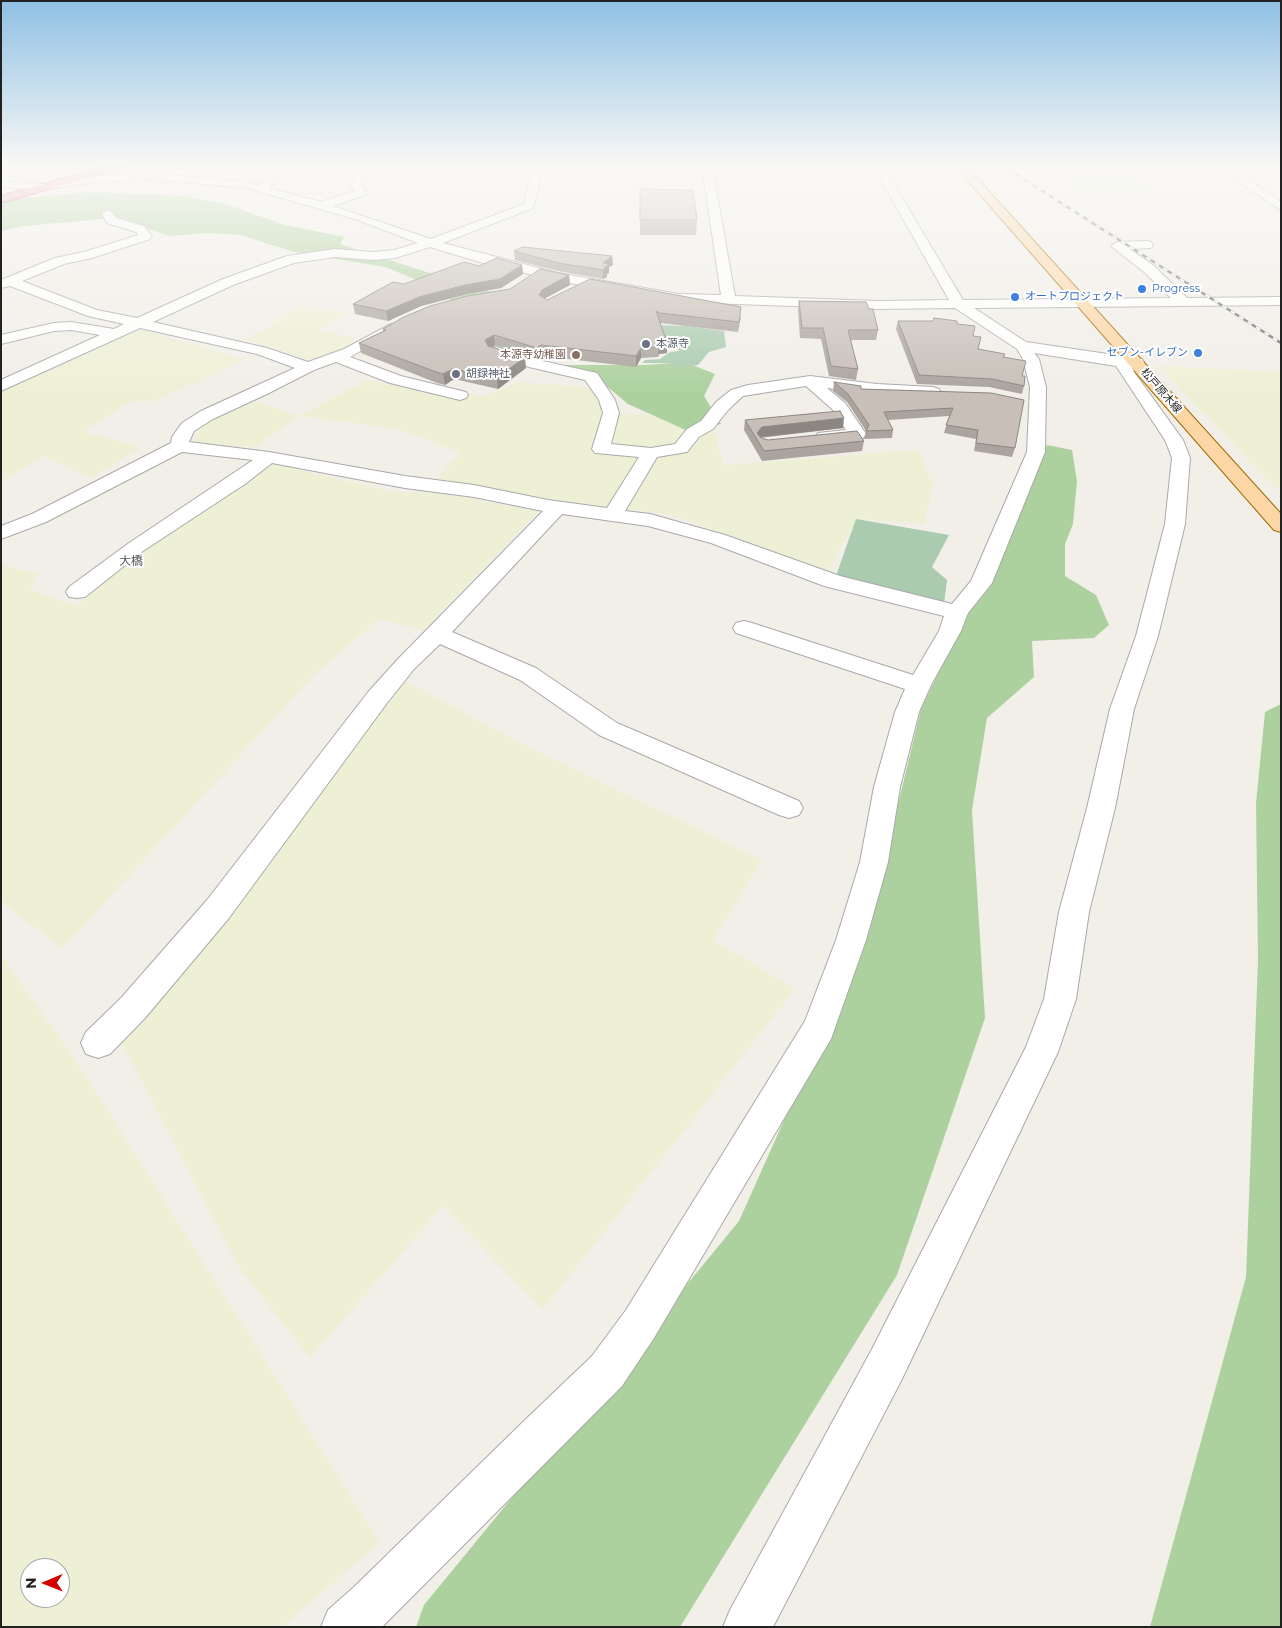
<!DOCTYPE html>
<html>
<head>
<meta charset="utf-8">
<style>
  body { margin:0 }
  #map { position:relative; width:1282px; height:1628px; overflow:hidden; background:#f2efe9; font-family:Montserrat,sans-serif }
  canvas { display:block }
  .frame { position:absolute; inset:0; border:2px solid #222; pointer-events:none }
  .north { position:absolute; left:20px; top:1558px; width:50px; height:50px; box-sizing:border-box; background:#fff; border:1px solid #a7a7a7; border-radius:50%; rotate:269deg; font-size:14px; font-weight:700; line-height:20px; text-align:center; color:#222 }
  .north::after { content:''; display:block; margin:auto; width:18px; height:22px; background:#d40000; clip-path:polygon(50% 0,100% 100%,50% 72%,0 100%) }
</style>
</head>
<body>
<div id="map">
<canvas width="1282" height="1628"></canvas>
<div class="frame"></div>
<div class="north">N</div>
</div>
<script>
const c = document.querySelector('canvas').getContext('2d');
c.lineJoin = 'round';
function fill(path, color) {
  c.fillStyle = color;
  c.fill(path, 'evenodd');
}
function shape(rows) {
  const path = new Path2D();
  for (const r of rows) {
    path.moveTo(r[0], r[1]);
    for (let i = 2; i < r.length; i += 2) path.lineTo(r[i], r[i + 1]);
  }
  return path;
}
function strokePath(path, color, width, dash) {
  c.strokeStyle = color;
  c.lineWidth = width;
  c.lineCap = dash ? 'butt' : 'round';
  c.setLineDash(dash || []);
  c.stroke(path);
}
function drawText(font, color, halo, rows, align = 'center') {
  c.font = font + ' Montserrat,"Noto Sans JP",sans-serif';
  c.lineWidth = 4;
  c.setLineDash([]);
  c.textBaseline = 'middle';
  c.strokeStyle = halo;
  c.fillStyle = color;
  for (const [text, x, y, turn = 0] of rows) {
    c.save();
    c.translate(x, y);
    c.rotate((+turn || 0) * Math.PI / 180);
    c.textAlign = isNaN(turn) ? turn : align;
    if (halo) c.strokeText(text, 0, 0);
    c.fillText(text, 0, 0);
    c.restore();
  }
}
const farmland = shape([
  [1102,166,1127,166,1155,192,1079,192,1055,167,1102,167],
  [299,307,346,313,318,330,356,338,341,351,310,360,246,340],
  [141,329,245,360,153,401,133,401,83,432,142,447,91,478,45,456,1,482,1,391],
  [1159,366,1281,372,1281,489,1274,487],
  [366,380,486,396,517,382,603,388,621,414,711,416,723,465,918,450,933,485,924,524,857,519,828,571,672,515,549,499,437,479,460,453,399,429,299,416,255,448,193,441,202,424,257,401,299,416],
  [273,463,392,492,439,493,539,511,423,630,379,619,314,675,63,948,1,902,1,565,39,574,29,589,77,606,140,552],
  [405,681,524,745,762,860,713,940,795,989,543,1310,443,1206,310,1358,238,1266,120,1040],
  [1,955,79,1065,380,1543,281,1627,1,1627],
  [30,1568,60,1568,60,1598,30,1598]
]);
const forest = shape([
  [93,192,186,196,228,205,285,225,344,237,340,244,476,288,514,297,515,350,549,365,645,365,685,362,715,374,704,396,721,424,690,432,628,404,591,373,501,361,454,302,450,299,451,294,385,267,294,252,240,235,207,233,169,236,116,218,23,226,1,231,1,202,12,199],
  [1047,445,1072,450,1077,481,1073,524,1065,544,1065,576,1096,595,1109,625,1094,638,1032,641,1034,677,987,718,972,810,985,1018,897,1275,680,1627,416,1627,424,1605,739,1221,866,937,921,709,969,609,1012,526],
  [1281,704,1281,1627,1150,1627,1246,1277,1258,960,1256,803,1265,712]
]);
const cemetery = shape([
  [656,325,688,326,724,331,726,347,709,352,698,365,678,368,671,363,642,363,645,360,660,359,670,352,679,351,673,339,657,338],
  [856,519,949,535,932,567,947,580,944,604,836,576]
]);
const minor = shape([
  [276,166,287,166,269,188,321,202,355,191,351,184,364,166,374,166,361,184,367,193,365,195,333,206,431,239,524,204,534,166,544,166,533,208,443,243,558,273,679,294,721,295,702,166,712,166,735,296,878,301,949,300,873,166,883,166,963,300,1171,298,1144,272,1111,246,1117,242,1147,241,1151,242,1153,245,1151,248,1130,249,1154,266,1187,298,1281,297,1281,305,974,308,1026,342,1142,359,1144,362,1142,365,1132,367,1134,372,1183,440,1190,458,1185,524,1158,636,1134,709,1115,808,1089,912,1076,999,1058,1052,901,1381,773,1627,723,1627,730,1610,871,1351,1026,1047,1044,999,1059,912,1087,808,1110,709,1136,636,1165,524,1172,458,1165,440,1116,366,1034,353,1039,359,1046,387,1045,452,992,583,968,613,961,631,931,685,919,712,900,787,888,862,866,940,831,1039,654,1338,622,1386,382,1627,321,1627,328,1610,355,1586,526,1419,592,1356,626,1310,805,1021,836,940,860,862,874,787,895,712,905,689,736,633,733,628,736,623,744,621,752,623,913,675,939,631,944,616,824,586,711,543,648,526,562,514,452,632,536,668,617,723,799,801,803,808,799,815,789,818,779,815,599,735,520,680,440,644,414,669,387,703,229,918,145,1018,110,1054,98,1058,86,1054,81,1043,86,1032,121,998,207,900,369,691,398,659,543,511,474,497,405,488,272,463,245,484,143,551,85,597,77,598,69,597,66,592,69,587,129,543,253,460,182,452,46,522,1,539,1,526,32,514,171,443,172,437,182,423,201,411,295,368,257,354,140,328,1,391,1,380,100,335,71,330,54,331,1,344,1,335,54,323,71,322,114,329,124,324,88,316,10,286,1,288,1,280,55,258,84,252,138,235,136,232,107,223,102,214,108,210,112,212,116,218,144,226,152,236,150,239,92,258,64,264,22,281,97,310,137,318,223,279,287,256,335,249,374,252,394,250,418,243,355,219,247,188,149,179,96,182,44,190,1,187,1,181,44,184,96,176,149,173,248,182,260,185,276,166],
  [430,247,483,263,558,281,679,302,878,309,955,308,1017,349,1023,359,1030,387,1027,452,971,581,952,604,840,576,725,535,650,514,625,511,657,457,687,452,699,437,713,429,728,410,743,396,806,386,833,410,846,430,818,433,815,437,818,441,824,442,857,439,863,438,866,434,845,403,827,388,877,394,933,397,939,395,941,392,939,389,933,387,877,384,810,376,748,385,731,390,716,402,701,421,687,429,675,444,651,448,611,444,619,413,615,400,597,373,538,360,496,347,491,349,488,352,491,355,529,367,585,380,599,400,603,413,592,449,595,453,639,457,607,508,548,500,474,485,405,476,269,452,189,442,194,431,213,419,267,394,314,370,336,362,390,383,460,400,466,398,468,395,466,392,401,376,350,357,396,331,398,328,396,325,391,324,344,349,308,362,267,348,153,322,233,285,294,263,335,257,374,260,395,258,430,247],
  [1216,166,1228,166,1281,202,1281,210,1216,166]
]);
const major = shape([
  [955,166,966,166,1281,514,1281,532,1274,530,955,166]
]);
const highway = shape([
  [106,166,123,166,122,168,1,203,1,196,106,166]
]);
const rail = shape([
  [1003,166,1281,343]
]);
const wall = shape([
  [640,189,697,220,696,235,640,235],
  [514,251,612,256,613,265,609,267,609,273,607,274,607,277,603,279,558,271,515,260],
  [522,265,523,274,501,288,467,294,421,306,388,321,355,314,353,304,404,284,479,266],
  [569,275,570,285,545,298,547,300,741,317,738,332,660,323,667,353,659,354,658,357,641,358,636,367,542,356,538,358,495,345,492,347,526,368,498,389,454,379,445,385,437,383,361,353,359,343,383,331,383,329],
  [799,301,878,330,876,340,851,340,858,369,856,380,829,376,821,339,800,338,798,311],
  [898,321,957,324,973,336,978,349,1005,354,1004,357,1022,376,1024,386,1022,394,989,387,917,384,896,329],
  [834,382,861,389,991,393,1015,448,1012,457,974,451,976,439,944,433,949,416,888,420,893,430,892,438,864,439,866,431,847,402,833,391],
  [745,420,843,428,760,438,768,440,864,441,862,451,762,461,744,430]
]);
const shadedWall = shape([
  [612,256,613,265,609,267,609,273,607,274,607,277,603,279,603,263],
  [522,265,523,274,501,288,467,294,421,306,388,321,386,311,419,297,465,285],
  [569,275,570,285,542,300,539,295,542,290],
  [494,335,495,345,487,351,485,340],
  [667,343,667,353,659,354,658,357,659,344],
  [541,345,542,356,538,358,537,348],
  [641,348,641,358,636,367,636,356],
  [525,357,526,368,498,389,497,378],
  [453,369,454,379,445,385,443,374],
  [844,418,843,428,761,437,758,441,757,433,762,427]
]);
const building = shape([
  [640,189,693,190,697,220,640,220,640,189],
  [523,247,612,256,603,263,609,264,604,268,607,268,603,270,558,263,514,251,523,247],
  [497,258,522,265,500,279,465,285,419,297,386,311,353,304,393,282,404,284,464,262,479,266,497,258],
  [540,269,569,275,542,290,539,295,547,300,590,279,741,307,739,322,660,313,656,311,667,343,659,344,658,347,641,348,636,356,541,345,537,348,494,335,485,340,488,346,525,357,497,378,453,369,443,374,436,372,359,343,386,330,383,329,404,317,430,306,467,296,510,289,540,269],
  [799,301,866,302,869,309,873,309,878,330,848,330,858,369,831,366,823,328,802,328,799,301],
  [934,318,957,321,957,324,975,326,973,336,981,337,978,349,1005,354,1003,357,1026,361,1022,376,1025,376,1024,386,992,379,919,375,898,321,933,321,934,318],
  [834,382,861,386,861,389,991,393,1024,400,1015,448,976,443,978,430,946,425,953,408,884,412,893,430,866,431,869,425,848,394,834,382],
  [840,411,844,418,762,427,757,433,761,438,768,440,857,431,864,441,764,451,745,420,840,411]
]);
const markers = [
  [1142,289,5,"#3f7fe0"],
  [1015,297,5,"#3f7fe0"],
  [646,344,5,"#6b7280"],
  [1198,353,5,"#3f7fe0"],
  [576,355,5,"#8d6e63"],
  [456,374,5,"#6b7280"]
];
const farShopnames = [
  ["Progress",1152,289],
  ["オートプロジェクト",1025,297],
  ["セブン-イレブン",1188,353,"right"]
];
const farWorshipnames = [
  ["本源寺",656,344],
  ["胡録神社",466,374]
];
const farEducationnames = [
  ["本源寺幼稚園",566,355]
];
const farStreetnames = [
  ["松戸原木線",1161,391,49]
];
const farNeighbourhoodnames = [
  ["大橋",131,561]
];
fill(farmland, '#eef0d5');
fill(forest, '#add19e');
fill(cemetery, '#aacbaf');
strokePath(minor, '#a9a9a9', 2);
strokePath(major, '#a06b00', 2);
strokePath(highway, '#dc2a67', 2);
fill(minor, '#fff');
fill(major, '#fcd6a4');
fill(highway, '#e892a2');
strokePath(rail, '#707070', 2.5);
strokePath(rail, '#fff', 2, [5]);
fill(wall, '#aba49e');
fill(shadedWall, '#8b8681');
fill(building, '#c7bfb8');
strokePath(building, '#8b8681', 1);
const sky = c.createLinearGradient(0, 0, 0, 394);
sky.addColorStop(0, '#8fc0e4');
sky.addColorStop(0.42, '#f9f8f5');
sky.addColorStop(1, '#f9f8f500');
c.fillStyle = sky;
c.fillRect(0, 0, 1282, 394);
for (const [x, y, r, color] of markers) {
  const dot = new Path2D();
  dot.arc(x, y, r, 0, 2 * Math.PI);
  c.fillStyle = color;
  c.fill(dot);
  strokePath(dot, '#fff', 2);
}
drawText('11px', '#366cbe', '#fff', farShopnames, 'left');
drawText('11px', '#5b616d', '#fff', farWorshipnames, 'left');
drawText('11px', '#785e54', '#fff', farEducationnames, 'right');
drawText('11px', '#222', '#fff', farStreetnames);
drawText('12px', '#555', '#fff', farNeighbourhoodnames);
</script>
</body>
</html>
